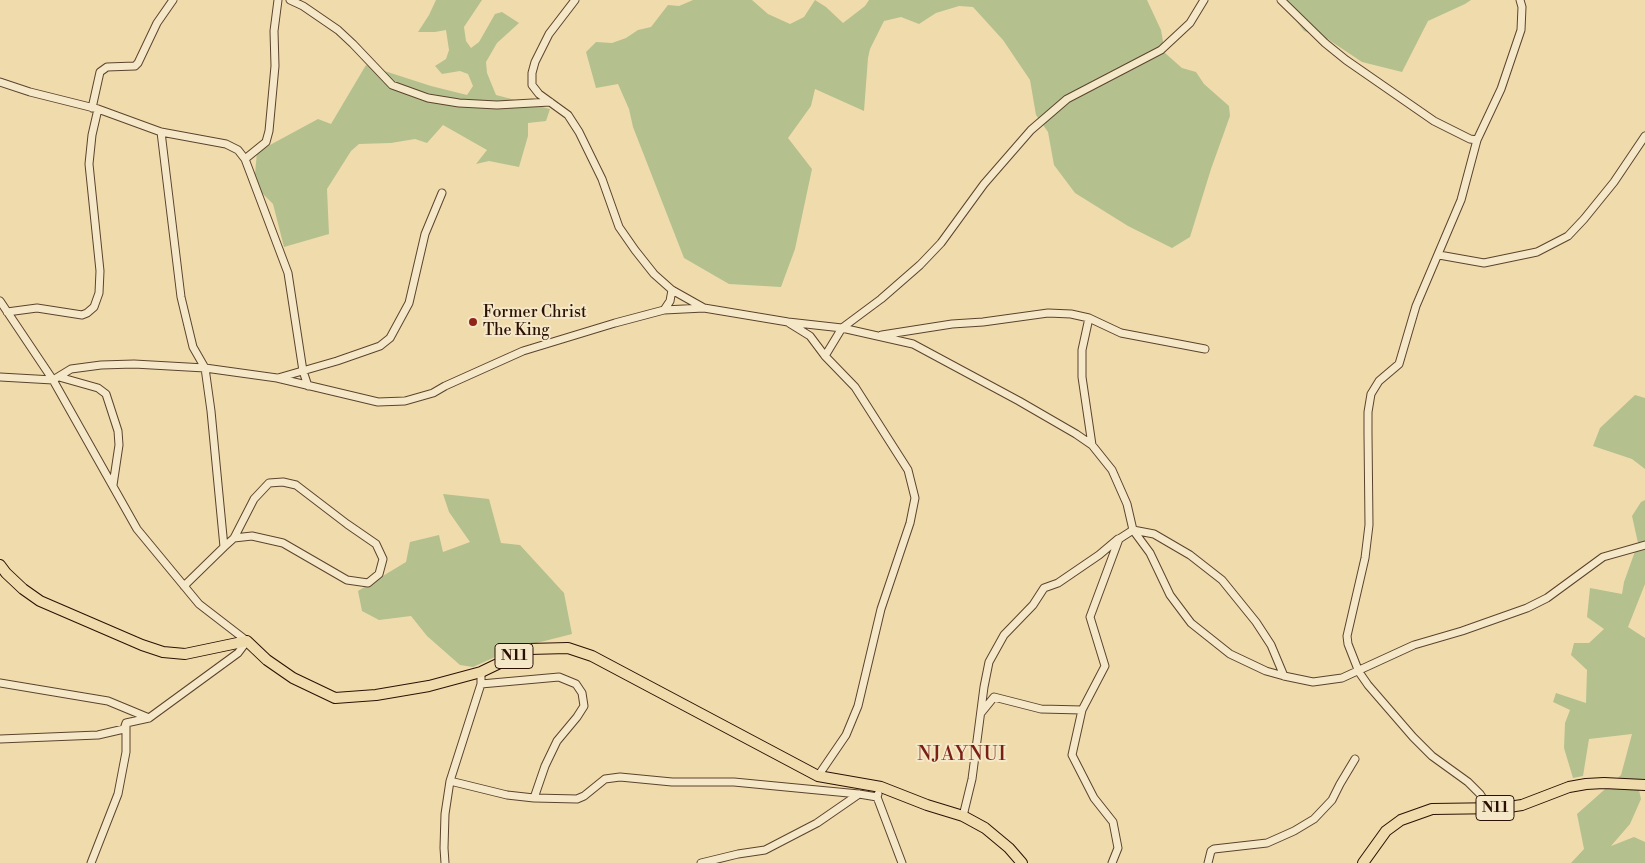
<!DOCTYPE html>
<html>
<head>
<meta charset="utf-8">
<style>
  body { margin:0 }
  canvas { display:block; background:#f0dbac }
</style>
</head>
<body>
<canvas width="1645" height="863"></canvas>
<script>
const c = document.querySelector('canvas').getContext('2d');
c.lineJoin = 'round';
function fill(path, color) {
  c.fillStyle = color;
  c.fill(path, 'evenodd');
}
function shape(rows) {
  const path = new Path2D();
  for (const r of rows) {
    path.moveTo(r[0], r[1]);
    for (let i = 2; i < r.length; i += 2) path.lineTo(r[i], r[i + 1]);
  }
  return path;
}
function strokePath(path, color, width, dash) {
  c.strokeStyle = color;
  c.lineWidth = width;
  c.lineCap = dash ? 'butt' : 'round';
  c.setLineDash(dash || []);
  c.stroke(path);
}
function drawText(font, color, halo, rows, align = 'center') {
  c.font = font + ' "Libre Bodoni",serif';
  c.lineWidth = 4;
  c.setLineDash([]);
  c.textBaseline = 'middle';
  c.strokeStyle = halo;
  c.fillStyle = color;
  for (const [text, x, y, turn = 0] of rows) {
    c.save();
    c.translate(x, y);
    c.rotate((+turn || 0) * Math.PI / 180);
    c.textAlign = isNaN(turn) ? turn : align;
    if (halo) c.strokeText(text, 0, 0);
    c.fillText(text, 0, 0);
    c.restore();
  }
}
const green = shape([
  [436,0,482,0,464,27,466,41,471,48,479,42,495,14,502,12,519,23,497,43,486,62,487,73,496,95,550,109,546,121,528,123,528,136,519,167,489,161,476,164,487,150,443,125,427,143,415,139,391,143,359,144,351,151,327,189,329,234,284,247,273,204,254,185,257,152,318,119,331,124,366,65,431,86,467,95,473,86,468,74,460,71,442,74,435,66,446,59,449,50,446,30,435,32,418,32,429,15],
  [693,0,752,0,768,14,790,24,804,17,815,0,826,7,843,23,865,6,869,0,1147,0,1161,30,1165,53,1182,68,1196,72,1204,84,1229,106,1230,116,1211,169,1190,237,1172,248,1128,226,1075,193,1054,165,1048,132,1036,115,1030,80,1003,40,973,7,959,6,936,13,919,24,901,17,884,21,870,49,868,58,864,111,815,89,811,106,788,138,812,169,795,249,781,287,729,284,684,258,633,127,629,109,618,84,596,88,586,52,596,42,612,43,626,38,638,30,651,27,668,5,679,6],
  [1280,0,1471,0,1465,4,1428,21,1402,72,1362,62,1329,40,1304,31],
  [1635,395,1645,398,1645,469,1632,459,1593,446,1600,428],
  [443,494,489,499,501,543,520,545,564,593,572,634,513,649,473,667,460,665,427,636,411,616,379,620,362,611,358,591,406,562,410,542,439,535,443,552,470,542,449,512],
  [1645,500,1645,584,1628,627,1645,638,1645,782,1637,781,1641,799,1630,824,1611,846,1634,837,1645,842,1645,863,1571,863,1584,849,1577,814,1621,775,1632,734,1589,739,1583,776,1573,778,1564,748,1565,723,1570,710,1553,702,1556,693,1586,703,1587,670,1571,655,1574,643,1589,643,1604,629,1587,617,1590,588,1622,594,1624,582,1638,543,1632,516,1641,502]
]);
const minor = shape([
  [290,0,303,6,338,30,353,44,392,85,428,98,459,103,497,105,550,102],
  [575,0,549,34,535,62,532,73,532,85,539,94,568,115,579,132,602,179,619,227,635,250,654,274,672,290,704,308],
  [1281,0,1325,43,1346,60,1434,121,1470,139,1477,140],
  [0,82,30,92,98,109,161,132,226,144,238,150,245,159,288,273,303,371,308,386],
  [92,108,100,72,107,67,135,66,138,63,157,23,173,0],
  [161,132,181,297,193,347,205,368],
  [245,159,266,142,269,131,275,66,274,31,278,0],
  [1439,255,1484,263,1537,252,1568,236,1584,219,1614,182,1645,136],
  [0,301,53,380,137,529,199,604,247,641,238,653,149,718,126,723,124,729,98,735,0,739],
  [664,310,670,301,672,290],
  [7,312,37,308,82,315,87,313,94,307,99,293,100,271,89,164,92,135,98,109],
  [1089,318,1082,350,1082,377,1092,445],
  [789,323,810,336,825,356,855,387,908,470,915,498,910,523,881,609,858,706,846,735,818,776],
  [882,335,952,324,983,322,1048,313,1071,314,1089,318,1121,333,1205,349],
  [825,356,842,328,881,299,920,265,941,243,984,184,1031,130,1067,99,1161,50,1190,23,1204,0],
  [0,377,53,380,71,369,101,365,134,364,205,368],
  [59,377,98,388,106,394,118,431,119,445,113,485],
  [278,378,337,361,380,346,390,338,409,303,425,234,442,193],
  [224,547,234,538,254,499,269,483,283,482,296,485,347,524,376,544,383,559,379,574,368,583,347,580,283,543,252,536,234,538],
  [184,586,224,547,211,411,205,368,277,378,378,402,405,401,433,393,445,386,523,351,615,323,664,310,704,308,788,322,842,328,913,344,1019,401,1076,434,1092,445,1112,470,1127,504,1133,530,1150,553,1170,595,1191,623,1230,654,1266,671,1284,676,1313,682,1342,678,1414,645,1462,631,1527,608,1547,598,1603,557,1645,545],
  [0,683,108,701,149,718],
  [481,684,559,677,576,684,582,693,584,706,577,717,557,741,545,766,534,798],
  [981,713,994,697,1041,709,1082,710],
  [450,781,507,795,534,798,577,799,584,796,605,779,620,777,672,782,734,782,859,794,877,797],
  [878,794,877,797,902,863],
  [1489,808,1480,794,1468,782,1432,756,1413,737,1368,685,1359,672,1348,644,1347,636,1365,558,1369,525,1368,434,1368,412,1371,394,1379,381,1399,364,1416,306,1461,200,1477,140,1501,89,1521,30,1522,7,1520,0],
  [963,816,972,779,984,687,989,662,1004,635,1033,605,1044,588,1058,583,1099,555,1118,539],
  [91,863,118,794,126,752,126,724],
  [445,863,444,848,445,814,450,781,481,684,481,672],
  [701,863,738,854,765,850,817,823,859,794],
  [1112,863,1118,848,1113,822,1094,798,1072,755,1082,710,1105,666,1090,617,1119,539,1133,530,1154,534,1190,555,1222,580,1256,622,1271,645,1284,676],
  [1208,863,1211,851,1214,849,1267,843,1294,831,1314,819,1332,800,1340,784,1355,759]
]);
const highway = shape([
  [0,565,6,573,23,589,40,601,142,645,163,652,185,654,247,641,267,660,293,678,335,698,376,695,429,686,481,672,529,649,568,648,592,656,818,776,881,787,927,805,963,816,985,828,1009,848,1022,863],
  [1363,863,1386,831,1401,820,1432,809,1502,808,1522,805,1569,787,1586,784,1604,783,1645,785]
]);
const markers = [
  [473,322,5,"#8f2418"]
];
const shields = [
  [514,656,38],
  [1495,808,38]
];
const shieldNames = [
  ["N11",514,656],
  ["N11",1495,808]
];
const poiNames = [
  ["Former Christ",483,313],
  ["The King",483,331]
];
const quarterNames = [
  ["NJAYNUI",962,755]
];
fill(green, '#b4c18e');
strokePath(minor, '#5c432d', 9);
strokePath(highway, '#2b1003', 12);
strokePath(minor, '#f5e8c9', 7);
strokePath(highway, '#f0dbac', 10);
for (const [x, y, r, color] of markers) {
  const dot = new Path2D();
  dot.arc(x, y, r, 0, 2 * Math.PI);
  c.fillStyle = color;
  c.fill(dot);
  strokePath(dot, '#f5e8c9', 2);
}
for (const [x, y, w] of shields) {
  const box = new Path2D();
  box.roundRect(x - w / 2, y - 12.5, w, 25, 4);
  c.fillStyle = '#f5e8c9';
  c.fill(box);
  strokePath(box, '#2b1003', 1);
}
drawText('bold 15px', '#2b1003', null, shieldNames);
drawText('16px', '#2b1003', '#f5e8c9', poiNames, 'left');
c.letterSpacing = '1px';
drawText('19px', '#7a1f14', '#f5e8c9', quarterNames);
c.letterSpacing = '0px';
</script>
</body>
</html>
